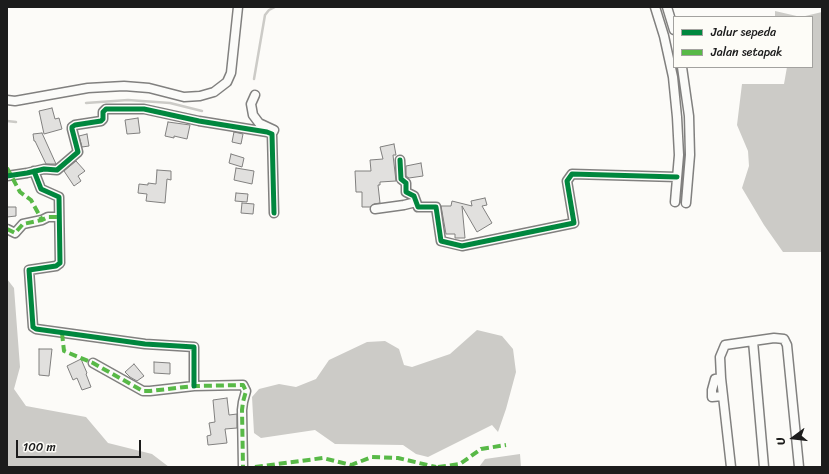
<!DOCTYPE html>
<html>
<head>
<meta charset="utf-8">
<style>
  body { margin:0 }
  #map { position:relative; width:829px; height:474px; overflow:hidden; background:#fcfbf8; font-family:Sriracha,sans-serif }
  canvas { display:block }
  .frame { position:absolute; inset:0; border:8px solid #1c1c1c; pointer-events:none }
  .legend { position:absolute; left:673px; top:16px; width:140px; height:52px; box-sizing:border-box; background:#fdfcf7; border:1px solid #a3a29f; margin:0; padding:5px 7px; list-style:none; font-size:12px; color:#1c1c1c }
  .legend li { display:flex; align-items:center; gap:8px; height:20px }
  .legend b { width:20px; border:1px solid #a3a29f }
  .north { position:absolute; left:773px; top:418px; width:40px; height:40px; -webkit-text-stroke:3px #fdfcf7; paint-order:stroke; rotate:255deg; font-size:11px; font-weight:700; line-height:16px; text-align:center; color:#1c1c1c }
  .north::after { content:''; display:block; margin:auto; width:14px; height:18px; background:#1c1c1c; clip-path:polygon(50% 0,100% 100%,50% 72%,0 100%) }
  .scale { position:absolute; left:16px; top:440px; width:125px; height:18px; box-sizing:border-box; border:2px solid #1c1c1c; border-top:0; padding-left:5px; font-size:12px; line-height:14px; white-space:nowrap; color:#1c1c1c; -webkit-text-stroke:3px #fdfcf7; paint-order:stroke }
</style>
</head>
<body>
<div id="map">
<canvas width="829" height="474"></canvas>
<div class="frame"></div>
<ul class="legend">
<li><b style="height:5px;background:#00873e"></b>Jalur sepeda</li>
<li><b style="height:5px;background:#58b947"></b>Jalan setapak</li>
</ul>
<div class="north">U</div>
<div class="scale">100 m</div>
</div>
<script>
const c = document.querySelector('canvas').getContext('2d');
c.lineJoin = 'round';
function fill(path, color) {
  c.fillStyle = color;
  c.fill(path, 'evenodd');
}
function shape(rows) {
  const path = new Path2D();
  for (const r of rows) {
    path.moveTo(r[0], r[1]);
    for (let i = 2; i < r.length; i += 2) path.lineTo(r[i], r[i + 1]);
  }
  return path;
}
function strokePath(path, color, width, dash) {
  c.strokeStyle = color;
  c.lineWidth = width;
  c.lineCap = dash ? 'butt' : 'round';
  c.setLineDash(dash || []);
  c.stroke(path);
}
const water = shape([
  [775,11,801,17,822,12,822,252,783,252,764,225,742,188,749,166,748,151,737,125,742,84,784,84,787,67,812,67,812,17,775,17],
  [7,279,14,288,20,367,14,389,26,406,86,417,108,443,152,454,169,467,7,467],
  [477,330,502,336,513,349,516,372,506,409,498,432,492,425,428,457,416,454,403,445,335,444,315,430,261,438,254,433,252,397,259,389,279,384,296,387,316,379,329,360,367,342,385,341,399,349,404,365,412,367,450,354],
  [520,454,521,467,479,467,485,459]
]);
const stream = shape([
  [254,79,265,15,269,10,275,7],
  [86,103,128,100,170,103,202,111],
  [7,121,16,122]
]);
const building = shape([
  [52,108,55,119,59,118,62,129,44,134,39,111,52,108],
  [138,118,140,133,127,134,125,120,138,118],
  [168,122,190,125,187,139,174,136,174,138,165,136,168,122],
  [234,132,243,134,241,144,232,142,234,132],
  [42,133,56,164,46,164,35,141,34,141,33,134,42,133],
  [87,134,89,146,82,147,79,136,87,134],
  [394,144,396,155,393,155,396,181,380,182,380,185,378,185,380,203,374,204,370,207,362,207,362,192,356,192,355,171,371,171,370,160,383,159,380,147,394,144],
  [231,154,244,158,242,167,229,163,231,154],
  [76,161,85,171,78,176,81,181,74,186,64,171,76,161],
  [421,163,423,176,409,178,406,176,406,166,421,163],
  [236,168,254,171,252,184,234,180,236,168],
  [157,170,171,171,171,180,167,179,165,203,146,201,147,194,138,193,139,184,148,185,148,183,156,184,157,170],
  [236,193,248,194,247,202,235,201,236,193],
  [485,198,487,205,482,206,492,223,477,232,462,206,465,238,455,238,455,234,446,234,441,206,451,206,452,201,472,206,471,201,485,198],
  [242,203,254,204,253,214,241,213,242,203],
  [7,207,16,207,16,216,7,217,7,207],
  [39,349,52,349,49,376,39,375,39,349],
  [81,359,87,373,86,374,91,387,82,390,77,378,73,380,67,366,81,359],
  [154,362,170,363,170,374,154,373,154,362],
  [134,364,144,376,137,381,130,377,125,372,134,364],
  [227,398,229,415,237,414,237,428,225,429,227,443,208,445,207,436,211,435,209,423,215,422,213,400,227,398]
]);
const street = shape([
  [655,7,664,36,673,77,677,117,679,155,675,202],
  [667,7,674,30],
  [682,67,689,116,690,155,686,203],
  [255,95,251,104,253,115,259,123,274,130,273,132],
  [7,100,15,101,88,88,124,86,149,88,184,97,200,96,214,92,227,82,231,73,238,7],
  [400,160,401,179,406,183,406,192,414,196,418,207,436,207,441,241,462,246,574,223,567,181,572,174,677,177],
  [34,171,41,189,59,197,60,263,56,266,29,270,33,327,36,329,145,344,194,347,194,386],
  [7,176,27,173,44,169,57,170,78,152,72,129,72,127,75,125,101,121,103,119,103,112,106,109,144,109,199,121,267,132,272,134,274,213],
  [375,209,404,205,416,202],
  [7,229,15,233,23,224,42,220,48,217,59,217],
  [753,341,764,467],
  [93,363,143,391,150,391,194,386,243,385,246,391,243,402,242,410,243,467],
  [721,378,720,357,725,345,774,338,784,339,787,345,799,467],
  [723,396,712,397,712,390,715,379,721,378,731,467]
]);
const quiet = shape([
  [7,168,20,192,31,200,42,220],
  [7,229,15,233,23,224,42,220,48,217,59,217],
  [62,333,64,351,93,363,143,391,150,391,194,386,243,385,246,391,243,402,242,410,243,467],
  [255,467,323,458,351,465,372,457,398,458,436,467],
  [438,467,460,464,481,449,506,445]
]);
const cycleway = shape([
  [400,160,401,179,406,183,406,192,414,196,418,207,436,207,441,241,462,246,574,223,567,181,572,174,677,177],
  [34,171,41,189,59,197,60,263,56,266,29,270,33,327,36,329,145,344,194,347,194,386],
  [7,176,27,173,44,169,57,170,78,152,72,129,72,127,75,125,101,121,103,119,103,112,106,109,144,109,199,121,267,132,272,134,274,213]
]);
fill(water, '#cccbc7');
strokePath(stream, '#cccbc7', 2.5);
fill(building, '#e1e0de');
strokePath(building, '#81807f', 1);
strokePath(street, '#81807f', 11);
strokePath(street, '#fbfbf9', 8);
strokePath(quiet, '#58b947', 4, [8, 4]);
strokePath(cycleway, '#00873e', 5);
</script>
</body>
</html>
